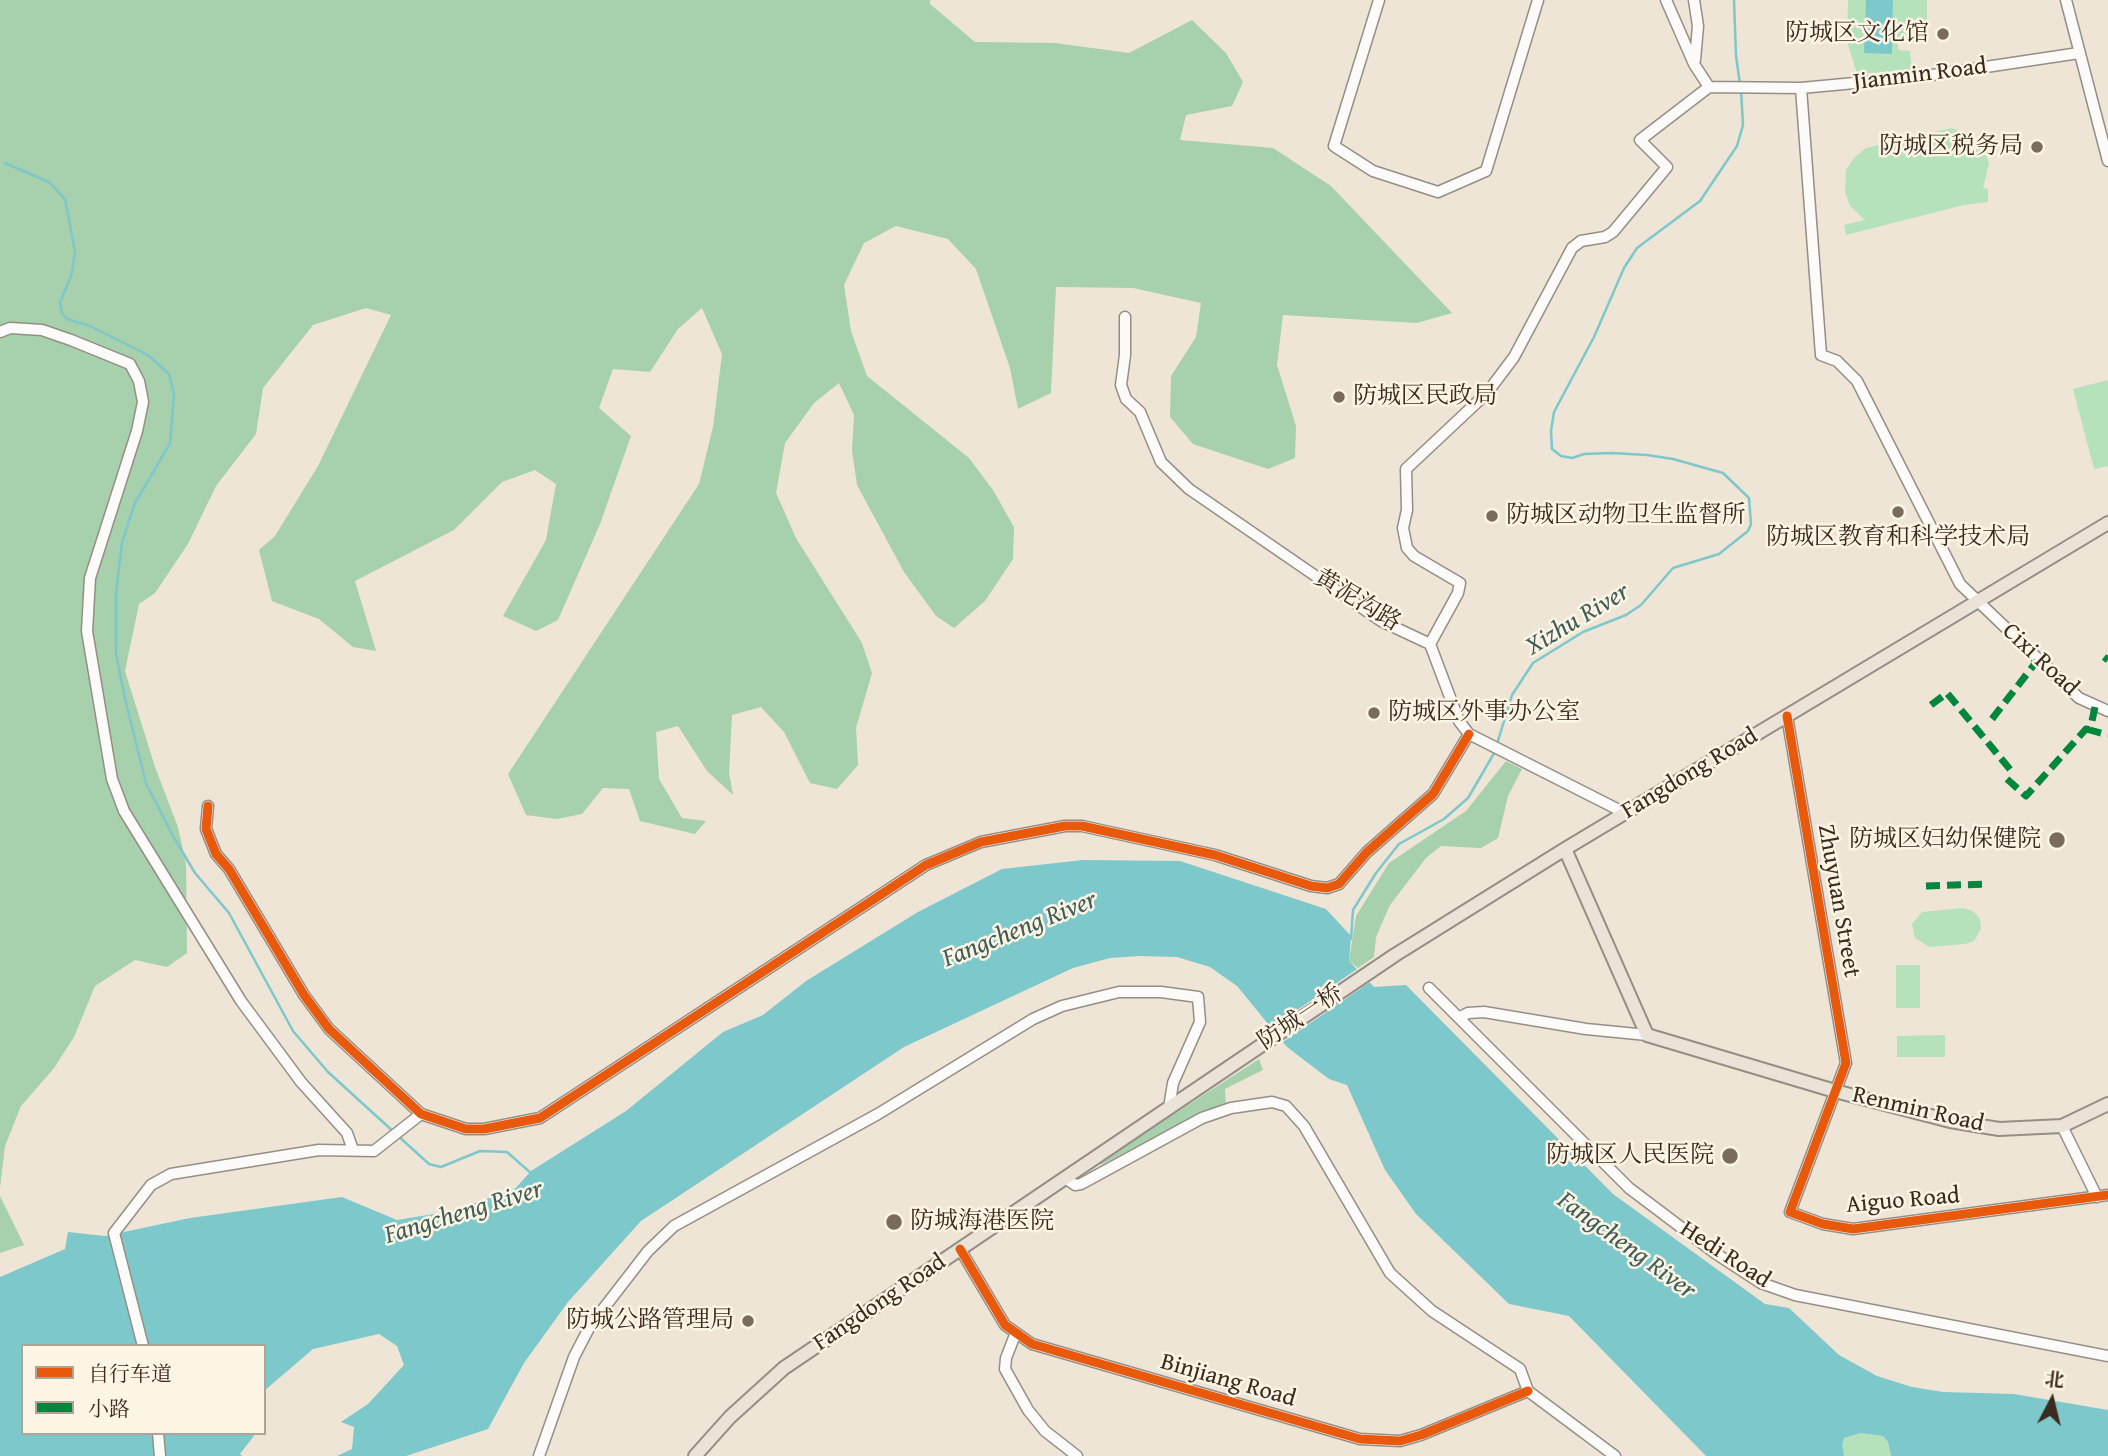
<!DOCTYPE html>
<html>
<head>
<meta charset="utf-8">
<style>
  body { margin:0 }
  #map { position:relative; width:2108px; height:1456px; overflow:hidden; background:#eee5d7; font-family:"Gentium Book Plus","Noto Serif SC",serif }
  canvas { display:block }
  .legend { position:absolute; left:21px; top:1344px; width:245px; height:91px; box-sizing:border-box; background:#fcf5e5; border:2px solid #afa495; margin:0; padding:9px 12px; list-style:none; font-size:21px; color:#3b2a1e }
  .legend li { display:flex; align-items:center; gap:14px; height:35px }
  .legend b { width:35px; border:2px solid #afa495 }
  .north { position:absolute; left:2017px; top:1365px; width:70px; height:70px; -webkit-text-stroke:5px #fcf5e5; paint-order:stroke; rotate:7deg; font-size:19px; font-weight:700; line-height:28px; text-align:center; color:#3b2a1e }
  .north::after { content:''; display:block; margin:auto; width:24px; height:32px; background:#3b2a1e; clip-path:polygon(50% 0,100% 100%,50% 72%,0 100%) }
</style>
</head>
<body>
<div id="map">
<canvas width="2108" height="1456"></canvas>
<ul class="legend">
<li><b style="height:9px;background:#e8590c"></b>自行车道</li>
<li><b style="height:9px;background:#00873e"></b>小路</li>
</ul>
<div class="north">北</div>
</div>
<script>
const c = document.querySelector('canvas').getContext('2d');
c.lineJoin = 'round';
function fill(path, color) {
  c.fillStyle = color;
  c.fill(path, 'evenodd');
}
function shape(rows) {
  const path = new Path2D();
  for (const r of rows) {
    path.moveTo(r[0], r[1]);
    for (let i = 2; i < r.length; i += 2) path.lineTo(r[i], r[i + 1]);
  }
  return path;
}
function strokePath(path, color, width, dash) {
  c.strokeStyle = color;
  c.lineWidth = width;
  c.lineCap = dash ? 'butt' : 'round';
  c.setLineDash(dash || []);
  c.stroke(path);
}
function drawText(font, color, halo, rows, align = 'center') {
  c.font = font + ' "Gentium Book Plus","Noto Serif SC",serif';
  c.lineWidth = 5;
  c.setLineDash([]);
  c.textBaseline = 'middle';
  c.strokeStyle = halo;
  c.fillStyle = color;
  for (const [text, x, y, turn = 0] of rows) {
    c.save();
    c.translate(x, y);
    c.rotate((+turn || 0) * Math.PI / 180);
    c.textAlign = isNaN(turn) ? turn : align;
    if (halo) c.strokeText(text, 0, 0);
    c.fillText(text, 0, 0);
    c.restore();
  }
}
const green = shape([
  [1848,0,1927,0,1927,37,1898,38,1898,50,1910,51,1912,70,1857,74,1847,41],
  [1951,128,1970,135,1984,149,1989,163,1983,188,1988,189,1988,202,1964,205,1846,235,1844,225,1865,220,1850,206,1845,192,1846,170,1854,158,1866,148],
  [2108,380,2108,466,2094,469,2073,389],
  [1963,908,1973,911,1980,919,1981,929,1974,941,1965,944,1929,947,1915,938,1912,924,1922,912],
  [1896,965,1920,965,1920,1008,1896,1008],
  [1945,1035,1945,1057,1897,1057,1897,1036],
  [1861,1433,1883,1436,1888,1442,1891,1456,1844,1456,1841,1445,1844,1438]
]);
const forest = shape([
  [0,0,930,0,930,4,975,42,1055,43,1129,53,1192,20,1226,53,1243,82,1232,106,1186,115,1180,140,1273,148,1331,186,1452,313,1417,323,1283,315,1277,365,1296,426,1295,458,1268,469,1193,444,1170,417,1171,376,1196,337,1201,303,1133,288,1056,287,1051,393,1018,409,1010,368,976,269,948,239,896,226,864,243,844,285,851,331,867,376,969,458,993,490,1014,527,1013,559,985,601,954,628,936,616,904,572,857,485,852,450,854,415,839,383,814,403,785,443,776,493,796,538,862,643,872,673,856,728,858,765,837,789,810,783,784,732,761,707,732,715,729,773,733,795,707,771,678,726,656,732,659,779,682,818,706,821,695,834,640,821,629,789,603,788,582,814,557,819,526,815,508,774,699,484,713,427,722,354,702,308,678,329,650,372,613,369,599,408,631,436,600,524,558,620,536,631,503,616,546,540,556,484,535,470,502,482,454,530,355,581,376,651,353,647,319,619,272,601,259,550,275,536,318,466,391,315,366,308,313,325,263,388,256,434,216,486,188,544,155,593,139,604,125,671,155,767,178,827,186,864,187,953,167,967,135,960,95,986,74,1037,54,1068,21,1106,5,1146,0,1188],
  [1506,761,1522,769,1508,796,1498,838,1481,848,1441,846,1426,858,1390,905,1376,937,1374,957,1358,968,1349,961,1356,916,1389,863,1466,811],
  [1259,1059,1263,1070,1225,1089,1226,1104,1198,1115,1101,1165,1100,1162],
  [0,1196,24,1245,0,1253]
]);
const water = shape([
  [1866,0,1893,0,1892,54,1864,53],
  [1083,860,1180,861,1326,909,1351,936,1349,961,1374,987,1406,985,1613,1194,1765,1304,1789,1308,1839,1355,1877,1376,1912,1387,1943,1392,2014,1394,2108,1410,2108,1456,1891,1456,1888,1442,1883,1436,1861,1433,1844,1438,1842,1445,1844,1456,1706,1456,1569,1316,1509,1304,1416,1214,1385,1170,1347,1085,1329,1079,1287,1047,1237,986,1210,967,1177,957,1140,956,1110,958,1073,968,904,1047,641,1221,568,1302,524,1363,488,1429,406,1456,337,1456,352,1449,354,1427,341,1422,368,1404,404,1365,397,1346,379,1334,313,1349,264,1391,264,1346,23,1346,23,1433,256,1433,240,1454,242,1456,0,1456,0,1277,65,1249,68,1232,105,1236,190,1218,342,1197,397,1220,452,1211,515,1189,531,1171,626,1111,723,1032,763,1015,806,981,918,912,1002,869]
]);
const pier = shape([
  [1360,967,1373,980,1280,1044,1268,1030]
]);
const stream = shape([
  [1734,0,1736,56,1740,84],
  [5,163,49,182,65,199,75,252,72,273,60,303,62,313,67,319,90,326,148,355,169,374,174,394,170,443,134,505,122,543,116,593,116,654,125,699,146,783,173,836,195,873,229,913,293,1031,328,1072,429,1164,441,1167,480,1151,507,1152,532,1174],
  [1497,744,1512,695,1533,663,1583,632,1626,615,1641,605,1673,568,1719,554,1748,531,1751,524,1749,498,1723,473,1673,459,1647,455,1612,453,1584,454,1572,458,1561,456,1552,449,1551,431,1554,412,1594,337,1624,268,1637,248,1700,201,1737,146,1743,125,1741,90],
  [1351,939,1353,910,1376,873,1399,844,1444,819,1468,798,1496,750]
]);
const minor = shape([
  [1379,0,1334,146,1373,171,1438,192,1486,171,1538,0],
  [1666,0,1694,64,1709,87,1801,88,1919,77,2079,53],
  [1694,0,1698,26,1695,60],
  [2066,0,2108,161],
  [1801,88,1821,355,1837,361,1857,381,1960,584,2079,698,2108,711],
  [1125,317,1125,355,1121,385,1126,399,1140,412,1161,462,1189,489,1381,621,1430,644,1459,721,1469,734,1625,813],
  [0,332,10,328,42,330,71,340,130,364,139,381,143,402,137,431,90,578,87,631,112,779,124,811,241,1001,301,1082,347,1133,353,1150],
  [1430,644,1458,593,1460,583,1414,556,1407,548,1403,528,1407,510,1406,469,1487,393,1514,357,1572,248,1581,241,1605,237,1613,232,1667,167,1640,140,1709,87],
  [1787,716,1846,1063,1790,1212,1823,1224,1853,1229,2108,1195],
  [208,806,206,829,216,854,229,869,304,995,329,1029,421,1114,466,1129,484,1129,540,1118,926,865,981,842,1065,826,1082,826,1215,855,1311,886,1327,888,1339,884,1367,852,1433,794,1469,734],
  [1429,988,1629,1188,1715,1253,1761,1283,1795,1295,2108,1356],
  [1460,1017,1468,1013,1484,1012,1586,1029,1647,1035],
  [2062,1126,2097,1197],
  [1065,1178,1075,1185,1081,1184,1202,1118,1231,1108,1272,1102,1286,1106,1304,1126,1390,1273,1432,1311,1520,1369,1528,1391],
  [960,1249,1005,1325,1032,1344,1360,1439,1400,1441,1421,1435,1528,1391],
  [1015,1335,1006,1358,1005,1369,1028,1410,1045,1431,1077,1456],
  [143,1346,114,1233,151,1185,171,1174,319,1150,374,1151,421,1114],
  [1528,1391,1615,1456],
  [158,1433,160,1456],
  [539,1456,574,1357,590,1326,648,1251,674,1226,878,1114,1033,1019,1062,1006,1119,992,1161,992,1198,997,1200,1022,1173,1083,1169,1108]
]);
const major = shape([
  [1565,849,1647,1035,1835,1091,1950,1121,1999,1129,2062,1126,2108,1104],
  [695,1456,730,1417,784,1368,1395,955,1565,849,2108,523]
]);
const quiet = shape([
  [2104,657,2108,660],
  [1931,705,1947,693,2013,773],
  [2095,707,2090,730,2108,735],
  [1992,719,2037,661],
  [2007,779,2026,796,2086,729,2090,730],
  [1926,886,1988,884]
]);
const cycleway = shape([
  [1787,716,1846,1063,1790,1212,1823,1224,1853,1229,2108,1195],
  [208,806,206,829,216,854,229,869,304,995,329,1029,421,1114,466,1129,484,1129,540,1118,926,865,981,842,1065,826,1082,826,1215,855,1311,886,1327,888,1339,884,1367,852,1433,794,1469,734],
  [960,1249,1005,1325,1032,1344,1360,1439,1400,1441,1421,1435,1528,1391]
]);
const markers = [
  [1943,34,7,"#7a6b5f"],
  [2037,147,7,"#7a6b5f"],
  [1339,397,7,"#7a6b5f"],
  [1898,512,7,"#7a6b5f"],
  [1492,516,7,"#7a6b5f"],
  [1374,713,7,"#7a6b5f"],
  [2057,840,9,"#7a6b5f"],
  [1730,1156,9,"#7a6b5f"],
  [894,1222,9,"#7a6b5f"],
  [748,1321,7,"#7a6b5f"]
];
const poiNames = [
  ["防城区文化馆",1929,34],
  ["防城区税务局",2023,147],
  ["防城区民政局",1353,397,"left"],
  ["防城区动物卫生监督所",1506,516,"left"],
  ["防城区教育和科学技术局",1898,538,"center"],
  ["防城区外事办公室",1388,713,"left"],
  ["防城区妇幼保健院",2041,840],
  ["防城区人民医院",1714,1156],
  ["防城海港医院",910,1222,"left"],
  ["防城公路管理局",734,1321]
];
const streetNames = [
  ["Jianmin Road",1920,75,-7],
  ["黄泥沟路",1357,601,31],
  ["Cixi Road",2040,660,43],
  ["Fangdong Road",1690,774,-31],
  ["Zhuyuan Street",1838,901,80],
  ["防城一桥",1301,1018,-34],
  ["Renmin Road",1918,1110,13],
  ["Aiguo Road",1903,1201,-5],
  ["Hedi Road",1725,1255,33],
  ["Fangdong Road",880,1303,-34],
  ["Binjiang Road",1228,1381,16]
];
const waterNames = [
  ["Xizhu River",1578,620,-31],
  ["Fangcheng River",1020,930,-22],
  ["Fangcheng River",464,1213,-17],
  ["Fangcheng River",1626,1246,36]
];
fill(green, '#b5e2bb');
fill(forest, '#a7d0ad');
fill(water, '#7dc8ca');
fill(pier, '#eee5d7');
strokePath(stream, '#7dc8ca', 2.5);
strokePath(minor, '#958e85', 13);
strokePath(major, '#958e85', 16);
strokePath(minor, '#fcfbf9', 10);
strokePath(major, '#ebe2d8', 12);
strokePath(quiet, '#00873e', 7, [14, 7]);
strokePath(cycleway, '#e8590c', 9);
for (const [x, y, r, color] of markers) {
  const dot = new Path2D();
  dot.arc(x, y, r, 0, 2 * Math.PI);
  c.fillStyle = color;
  c.fill(dot);
  strokePath(dot, '#fcf5e5', 2.5);
}
drawText('24px', '#3b2a1e', '#fcf5e5', poiNames, 'right');
drawText('24px', '#3b2a1e', '#fcf5e5', streetNames);
drawText('italic 26px', '#415d58', '#fcf5e5', waterNames);
</script>
</body>
</html>
